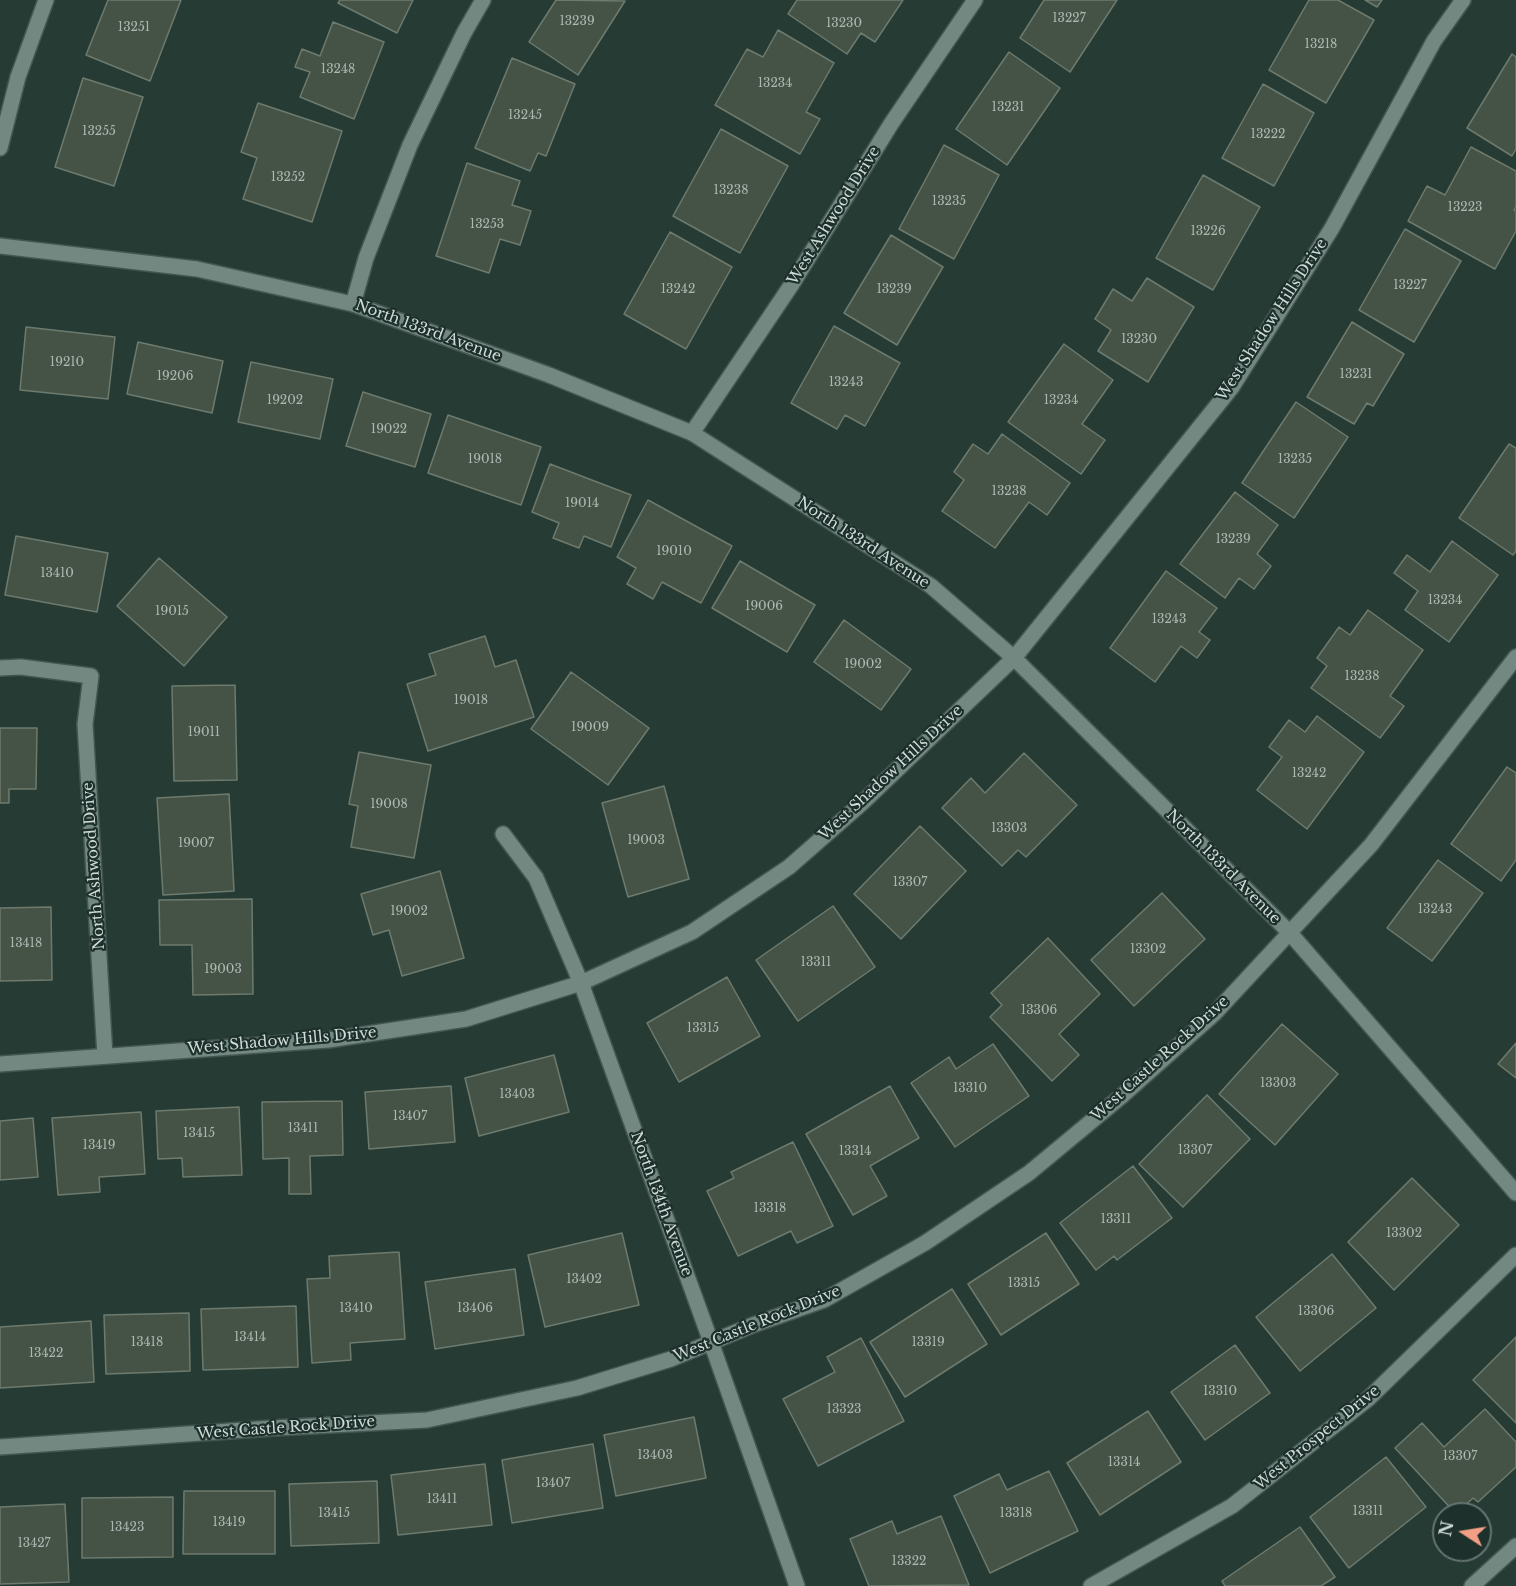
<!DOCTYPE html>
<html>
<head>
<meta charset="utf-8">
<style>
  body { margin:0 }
  #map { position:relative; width:1516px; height:1586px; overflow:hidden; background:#273b35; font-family:"Libre Baskerville",serif }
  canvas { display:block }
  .north { position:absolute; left:1432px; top:1502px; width:60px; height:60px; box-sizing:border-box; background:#1d302b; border:2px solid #647470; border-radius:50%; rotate:282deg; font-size:16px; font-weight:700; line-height:24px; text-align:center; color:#cfdbd7 }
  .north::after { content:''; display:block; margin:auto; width:21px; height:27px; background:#f39f85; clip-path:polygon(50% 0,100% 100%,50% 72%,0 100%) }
</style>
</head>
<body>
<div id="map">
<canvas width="1516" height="1586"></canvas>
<div class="north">N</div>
</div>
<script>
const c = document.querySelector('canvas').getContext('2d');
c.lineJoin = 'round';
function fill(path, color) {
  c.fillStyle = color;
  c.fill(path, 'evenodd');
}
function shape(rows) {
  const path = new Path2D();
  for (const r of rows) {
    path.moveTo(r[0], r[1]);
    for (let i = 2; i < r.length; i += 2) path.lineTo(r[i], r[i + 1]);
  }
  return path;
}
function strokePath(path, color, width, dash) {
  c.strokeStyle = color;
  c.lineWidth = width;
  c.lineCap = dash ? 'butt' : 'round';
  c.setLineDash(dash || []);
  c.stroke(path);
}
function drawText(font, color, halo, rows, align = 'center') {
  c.font = font + ' "Libre Baskerville",serif';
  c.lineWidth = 4.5;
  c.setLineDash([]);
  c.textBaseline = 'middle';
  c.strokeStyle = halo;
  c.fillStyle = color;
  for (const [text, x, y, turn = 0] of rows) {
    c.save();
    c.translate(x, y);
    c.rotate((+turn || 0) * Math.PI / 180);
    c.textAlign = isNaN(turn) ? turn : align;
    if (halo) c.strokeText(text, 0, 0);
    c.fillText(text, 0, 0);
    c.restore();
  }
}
const building = shape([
  [108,0,181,0,150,81,86,55,108,0],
  [340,0,413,0,397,33,338,3,340,0],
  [556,0,625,1,578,75,529,42,556,0],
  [797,0,903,0,875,42,861,33,847,54,788,14,797,0],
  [1044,0,1117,0,1070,72,1020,38,1044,0],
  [1309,0,1338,0,1374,20,1326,103,1269,70,1309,0],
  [1365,0,1382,0,1377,7,1365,0],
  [333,22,384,42,354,119,300,97,310,72,295,67,302,49,320,56,333,22],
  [778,30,834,63,806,112,820,119,800,154,715,105,747,49,763,57,778,30],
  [1009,52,1060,88,1007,165,956,129,1009,52],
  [1512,54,1516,57,1516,149,1512,156,1467,128,1512,54],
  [512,58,575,84,546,156,538,153,530,171,475,148,512,58],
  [83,78,143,97,114,186,55,167,83,78],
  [1263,84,1314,113,1274,186,1222,158,1263,84],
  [258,103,342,131,312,222,243,199,257,158,241,152,258,103],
  [721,129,788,166,740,253,673,216,721,129],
  [944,145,999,175,954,259,899,229,944,145],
  [1471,147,1516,171,1516,207,1514,210,1516,211,1516,231,1495,269,1408,221,1427,186,1445,195,1471,147],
  [467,163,520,181,512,205,531,211,520,245,500,239,489,273,436,256,467,163],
  [1203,175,1260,207,1213,290,1156,258,1203,175],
  [1405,229,1461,261,1414,342,1359,310,1405,229],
  [670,232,732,267,686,349,624,314,670,232],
  [891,235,943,267,897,345,844,313,891,235],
  [1147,278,1194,307,1148,382,1098,351,1111,330,1095,319,1113,289,1132,301,1147,278],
  [1352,322,1404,354,1373,406,1367,403,1354,424,1307,397,1352,322],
  [834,326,900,363,865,426,845,415,837,429,791,403,834,326],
  [26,327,115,337,108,399,20,390,26,327],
  [138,342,223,361,212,413,127,394,138,342],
  [1064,344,1113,380,1082,424,1105,440,1081,474,1008,422,1064,344],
  [251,362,333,379,320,439,238,422,251,362],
  [363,392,431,414,415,467,346,446,363,392],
  [1296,402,1348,437,1294,518,1242,483,1296,402],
  [448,415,541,447,521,505,428,473,448,415],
  [1002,434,1070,483,1047,515,1029,502,995,548,942,511,964,480,954,472,973,444,988,454,1002,434],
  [1509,444,1516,448,1516,551,1513,555,1459,518,1509,444],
  [550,464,631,495,611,547,584,536,579,548,553,538,559,523,532,512,550,464],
  [1235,492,1278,525,1257,554,1271,566,1254,589,1239,578,1225,598,1180,564,1235,492],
  [648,500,732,546,701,603,662,582,653,599,627,584,636,568,617,557,648,500],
  [16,536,108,553,97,612,5,595,16,536],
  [1452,541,1498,575,1449,642,1405,610,1418,591,1394,573,1407,555,1430,572,1452,541],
  [159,558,227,617,184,666,117,606,159,558],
  [740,561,815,605,787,652,712,608,740,561],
  [1166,571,1217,608,1199,632,1210,640,1197,658,1181,646,1155,682,1110,648,1166,571],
  [1368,610,1423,650,1390,696,1404,706,1380,738,1311,688,1327,666,1317,658,1339,627,1350,635,1368,610],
  [844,620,911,669,881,710,814,662,844,620],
  [485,636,495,667,516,660,534,717,428,751,407,684,436,675,429,654,485,636],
  [571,672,649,728,608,785,531,729,571,672],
  [235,685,237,780,174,781,172,686,235,685],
  [1317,716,1364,752,1307,829,1257,790,1282,757,1269,747,1289,720,1305,732,1317,716],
  [0,728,37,728,36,789,9,789,9,803,0,803,0,728],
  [359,752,431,765,414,858,351,847,358,806,349,804,359,752],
  [1024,753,1077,805,1026,857,1018,850,1002,866,942,808,971,778,985,793,1024,753],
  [1507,767,1516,773,1516,860,1501,881,1451,844,1507,767],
  [664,786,689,879,628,897,602,803,664,786],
  [229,794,234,891,163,895,157,798,229,794],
  [920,826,966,871,901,939,854,894,920,826],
  [1438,860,1483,893,1432,961,1387,928,1438,860],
  [440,871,464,958,402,976,389,930,373,935,361,894,440,871],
  [1162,893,1205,939,1134,1006,1091,960,1162,893],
  [252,899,253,994,193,995,192,945,160,945,159,900,252,899],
  [833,906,875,967,798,1021,756,960,833,906],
  [51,907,52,980,0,981,0,908,51,907],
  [1048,938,1100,994,1059,1034,1079,1055,1052,1081,990,1017,1002,1005,991,993,1048,938],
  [727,977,760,1036,679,1082,647,1023,727,977],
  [1282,1024,1338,1074,1275,1145,1219,1094,1282,1024],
  [1516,1043,1516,1078,1498,1064,1516,1043],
  [993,1044,1029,1096,955,1147,911,1083,949,1057,956,1069,993,1044],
  [554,1055,569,1112,479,1136,465,1078,554,1055],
  [451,1086,455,1142,369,1149,365,1092,451,1086],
  [890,1086,919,1138,870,1166,887,1196,853,1215,806,1134,890,1086],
  [1207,1095,1250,1139,1183,1207,1139,1164,1207,1095],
  [342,1101,343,1155,310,1156,311,1194,289,1194,289,1158,263,1159,262,1102,342,1101],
  [239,1107,242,1175,183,1177,182,1158,158,1159,156,1111,239,1107],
  [141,1112,145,1174,99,1177,100,1192,58,1195,52,1118,141,1112],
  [33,1118,38,1177,0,1180,0,1121,33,1118],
  [793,1142,833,1226,797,1243,791,1231,738,1256,707,1191,734,1178,731,1172,793,1142],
  [1133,1166,1172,1218,1117,1260,1114,1256,1096,1270,1060,1223,1133,1166],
  [1412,1178,1459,1225,1394,1290,1348,1242,1412,1178],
  [622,1233,639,1305,545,1327,528,1255,622,1233],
  [1046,1233,1079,1284,1001,1335,968,1284,1046,1233],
  [399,1252,405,1339,350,1343,351,1360,312,1363,307,1279,330,1278,329,1256,399,1252],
  [1332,1254,1376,1308,1300,1371,1256,1317,1332,1254],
  [515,1269,524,1335,435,1349,425,1282,515,1269],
  [952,1289,987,1344,905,1397,870,1342,952,1289],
  [296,1306,298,1367,203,1370,201,1309,296,1306],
  [189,1313,190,1371,106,1374,104,1315,189,1313],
  [91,1321,94,1382,0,1388,0,1327,91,1321],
  [1516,1337,1516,1423,1473,1380,1516,1337],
  [861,1338,904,1421,818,1466,783,1399,835,1372,827,1357,861,1338],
  [1235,1345,1270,1393,1205,1440,1171,1392,1235,1345],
  [1485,1409,1516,1442,1516,1467,1478,1502,1473,1498,1456,1514,1395,1448,1422,1423,1444,1447,1485,1409],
  [1148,1411,1181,1462,1100,1515,1067,1463,1148,1411],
  [694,1417,706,1478,616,1496,604,1435,694,1417],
  [593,1444,603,1508,512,1523,502,1460,593,1444],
  [1386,1457,1426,1507,1349,1568,1310,1517,1386,1457],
  [485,1464,492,1525,398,1535,391,1475,485,1464],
  [1049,1471,1078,1531,990,1573,954,1496,999,1474,1007,1490,1049,1471],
  [377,1481,379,1543,291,1546,289,1484,377,1481],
  [184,1491,275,1491,275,1554,183,1554,184,1491],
  [173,1497,173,1557,82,1558,82,1498,173,1497],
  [65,1504,69,1582,0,1584,0,1507,65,1504],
  [941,1516,969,1585,869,1586,850,1539,892,1521,897,1534,941,1516],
  [1300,1527,1335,1577,1321,1586,1225,1586,1222,1581,1300,1527]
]);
const service = shape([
  [1472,1586,1516,1546]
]);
const minor = shape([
  [0,148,18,77,46,0],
  [353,304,366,258,410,145,464,33,483,0],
  [692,433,792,284,891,124,975,0],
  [0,668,21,667,91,676,85,724,105,1056],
  [503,834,536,878,581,983,711,1342,797,1586],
  [0,1064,328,1040,466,1019,581,983,692,932,789,867,862,803,1014,658,1232,387,1332,228,1434,41,1463,0],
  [0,1447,273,1428,427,1420,577,1388,671,1359,753,1325,824,1300,925,1243,1029,1173,1123,1095,1215,1013,1371,845,1516,657],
  [1091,1586,1232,1506,1368,1399,1516,1255]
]);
const tertiary = shape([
  [0,246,197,269,353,304,549,375,692,433,931,586,1014,658,1289,932,1516,1193]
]);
const numberNames = [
  ["13227",1069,19],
  ["13239",577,22],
  ["13230",844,24],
  ["13251",134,28],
  ["13218",1321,45],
  ["13248",338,70],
  ["13234",775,84],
  ["13231",1008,108],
  ["13245",525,116],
  ["13255",99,132],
  ["13222",1268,135],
  ["13252",288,178],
  ["13238",731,191],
  ["13235",949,202],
  ["13223",1465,208],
  ["13253",487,225],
  ["13226",1208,232],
  ["13227",1410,286],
  ["13242",678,290],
  ["13239",894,290],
  ["13230",1139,340],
  ["19210",67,363],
  ["13231",1356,375],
  ["19206",175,377],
  ["13243",846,383],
  ["19202",285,401],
  ["13234",1061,401],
  ["19022",389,430],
  ["19018",485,460],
  ["13235",1295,460],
  ["13238",1009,492],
  ["19014",582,504],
  ["13239",1233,540],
  ["19010",674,552],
  ["13410",57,574],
  ["13234",1445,601],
  ["19006",764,607],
  ["19015",172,612],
  ["13243",1169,620],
  ["19002",863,665],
  ["13238",1362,677],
  ["19018",471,701],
  ["19009",590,728],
  ["19011",204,733],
  ["13242",1309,774],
  ["19008",389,805],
  ["13303",1009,829],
  ["19003",646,841],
  ["19007",196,844],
  ["13307",910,883],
  ["13243",1435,910],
  ["19002",409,912],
  ["13418",26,944],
  ["13302",1148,950],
  ["13311",816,963],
  ["19003",223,970],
  ["13306",1039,1011],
  ["13315",703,1029],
  ["13303",1278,1084],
  ["13310",970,1089],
  ["13403",517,1095],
  ["13407",410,1117],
  ["13411",303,1129],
  ["13415",199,1134],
  ["13419",99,1146],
  ["13307",1195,1151],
  ["13314",855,1152],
  ["13318",770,1209],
  ["13311",1116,1220],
  ["13302",1404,1234],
  ["13402",584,1280],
  ["13315",1024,1284],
  ["13410",356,1309],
  ["13406",475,1309],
  ["13306",1316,1312],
  ["13414",250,1338],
  ["13418",147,1343],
  ["13319",928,1343],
  ["13422",46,1354],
  ["13310",1220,1392],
  ["13323",844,1410],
  ["13403",655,1456],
  ["13307",1460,1457],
  ["13314",1124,1463],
  ["13407",553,1484],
  ["13411",442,1500],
  ["13311",1368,1512],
  ["13415",334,1514],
  ["13318",1016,1514],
  ["13419",229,1523],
  ["13423",127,1528],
  ["13427",34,1544],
  ["13322",909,1562]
];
const streetNames = [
  ["West Ashwood Drive",834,216,-58],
  ["West Shadow Hills Drive",1272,320,-57],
  ["North 133rd Avenue",428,331,20],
  ["North 133rd Avenue",863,543,33],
  ["West Shadow Hills Drive",891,773,-43],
  ["North Ashwood Drive",94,866,-94],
  ["North 133rd Avenue",1223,867,45],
  ["West Shadow Hills Drive",282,1041,-5],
  ["West Castle Rock Drive",1160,1059,-42],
  ["North 134th Avenue",661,1204,70],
  ["West Castle Rock Drive",757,1324,-22],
  ["West Castle Rock Drive",286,1428,-4],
  ["West Prospect Drive",1317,1438,-39]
];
fill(building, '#455346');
strokePath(building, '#6d7b6e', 1.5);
strokePath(service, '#455651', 18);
strokePath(minor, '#455651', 18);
strokePath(tertiary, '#455651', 18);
strokePath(service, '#728881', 15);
strokePath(minor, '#728881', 15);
strokePath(tertiary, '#728881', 15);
drawText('12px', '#acb9b3', null, numberNames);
drawText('15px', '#cfdbd7', '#1d302b', streetNames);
</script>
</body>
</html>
